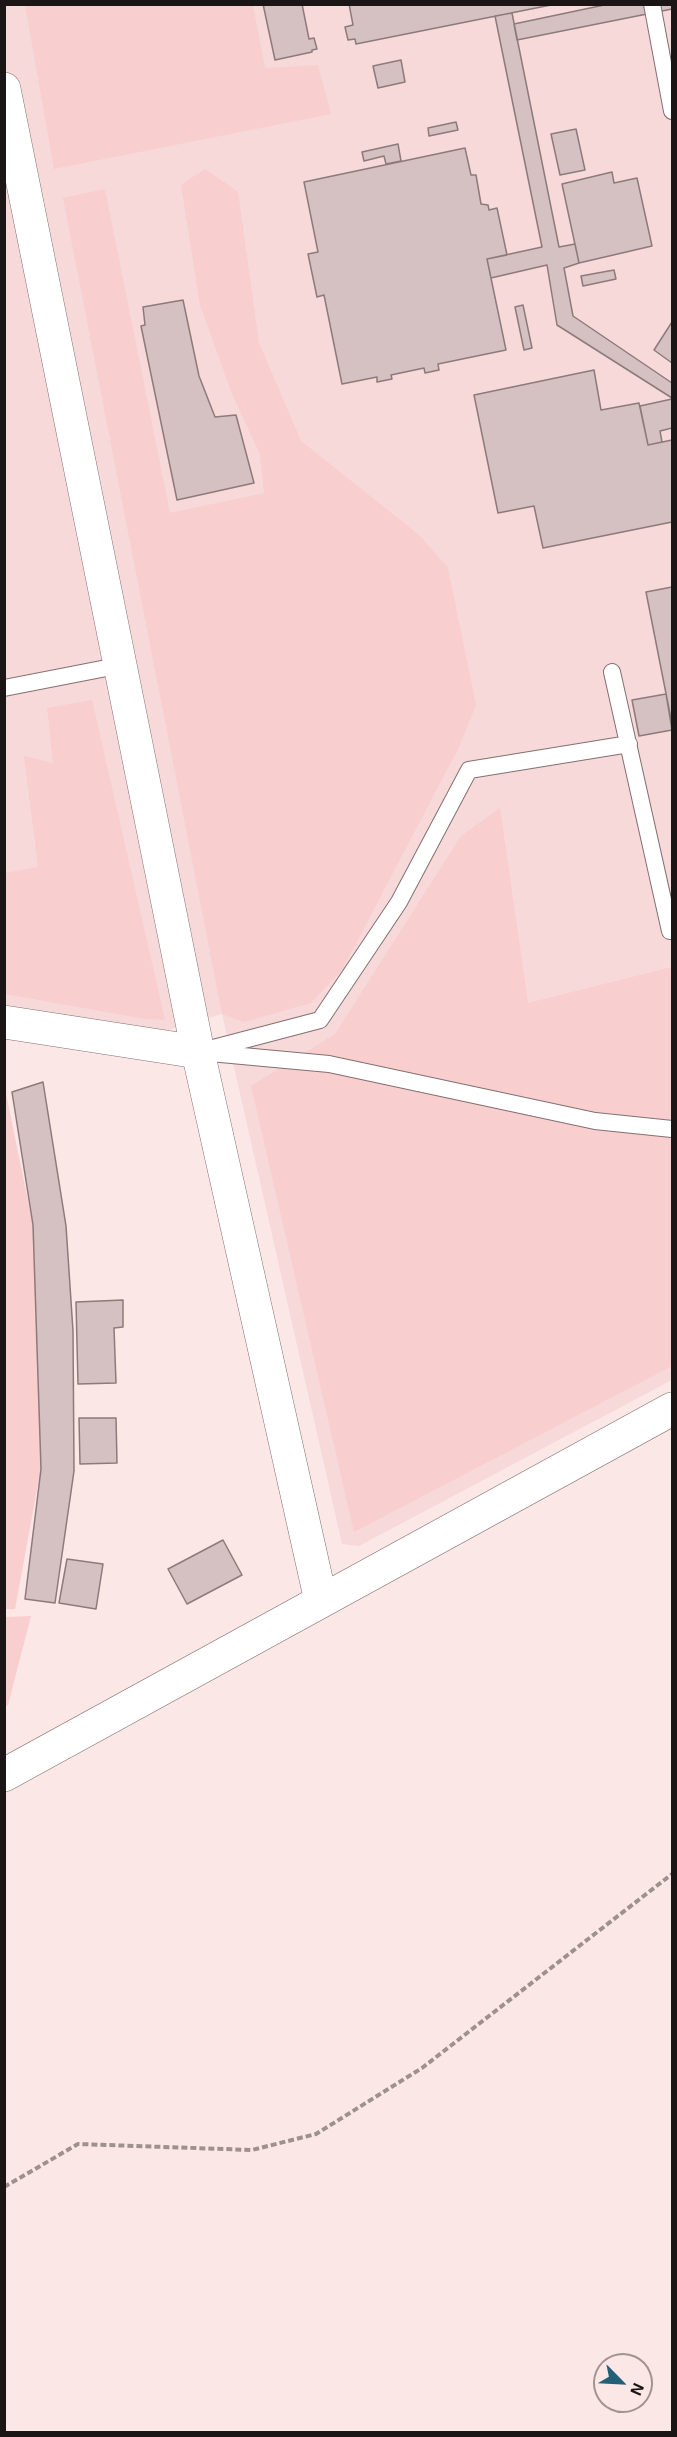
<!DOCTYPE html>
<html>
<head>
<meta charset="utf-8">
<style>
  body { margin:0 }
  #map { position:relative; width:677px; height:2437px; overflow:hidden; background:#fce7e7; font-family:"Exo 2",sans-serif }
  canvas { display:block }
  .frame { position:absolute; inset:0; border:6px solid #1c1515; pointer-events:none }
  .north { position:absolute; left:593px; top:2353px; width:60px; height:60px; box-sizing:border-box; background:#fce7e7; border:2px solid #a29393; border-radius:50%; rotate:114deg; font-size:16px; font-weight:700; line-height:24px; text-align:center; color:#1c1515 }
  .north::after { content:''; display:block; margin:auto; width:21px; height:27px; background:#235f77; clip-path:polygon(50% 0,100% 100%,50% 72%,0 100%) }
</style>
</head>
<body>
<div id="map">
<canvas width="677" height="2437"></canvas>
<div class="frame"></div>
<div class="north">N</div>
</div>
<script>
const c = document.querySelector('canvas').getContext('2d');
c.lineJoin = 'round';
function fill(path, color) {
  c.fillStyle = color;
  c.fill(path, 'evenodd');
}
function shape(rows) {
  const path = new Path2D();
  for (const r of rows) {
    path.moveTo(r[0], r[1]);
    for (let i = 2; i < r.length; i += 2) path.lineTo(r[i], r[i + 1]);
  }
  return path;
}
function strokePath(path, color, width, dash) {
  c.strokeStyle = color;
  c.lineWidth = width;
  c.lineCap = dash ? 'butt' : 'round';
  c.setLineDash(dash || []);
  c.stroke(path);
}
const built = shape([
  [4,5,672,5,672,1380,359,1546,342,1544,222,1014,157,1033,5,1005]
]);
const green = shape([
  [25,5,253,5,265,68,318,65,331,114,54,169],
  [205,169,238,192,259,343,301,441,419,535,448,568,476,705,459,747,342,970,311,1003,244,1022,222,1014,63,198,105,189,170,513,264,493,260,454,232,394,200,305,181,185],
  [92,700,165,1020,145,1019,5,994,5,873,38,867,24,756,53,763,47,708],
  [500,808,528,1003,672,967,672,1366,354,1532,251,1086,335,1034,461,836],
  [4,1084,33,1225,41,1468,15,1609,5,1609],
  [31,1616,8,1705,5,1707,5,1617]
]);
const building = shape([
  [263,4,302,4,309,39,314,38,317,49,312,50,312,52,275,60,263,4],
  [349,4,556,4,356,44,355,39,348,40,345,27,353,25,349,4],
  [609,4,672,4,672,9,517,40,514,24,609,4],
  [512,13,559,247,575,244,579,263,564,268,573,316,672,383,672,398,557,325,547,265,491,278,487,259,542,247,495,16,512,13],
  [401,60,405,82,378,88,373,66,401,60],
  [456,122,458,130,429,136,428,128,456,122],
  [576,129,585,170,560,175,551,134,576,129],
  [398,144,401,161,386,164,384,156,364,161,362,152,398,144],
  [465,148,471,175,476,175,481,204,488,205,489,210,497,208,507,255,487,259,506,350,438,364,439,370,425,373,424,368,391,375,392,379,377,382,377,377,342,384,324,295,317,297,308,254,318,252,304,182,465,148],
  [612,172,614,183,637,178,652,246,579,263,562,184,612,172],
  [614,270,616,279,583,286,581,276,614,270],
  [183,300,199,376,215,417,236,415,254,483,177,500,141,326,145,325,143,307,183,300],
  [523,305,532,348,524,350,515,307,523,305],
  [672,322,672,363,654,350,672,322],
  [594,370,601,410,639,403,648,445,672,440,672,522,543,548,534,506,498,513,474,395,594,370],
  [672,399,672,428,660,431,662,442,648,445,640,406,672,399],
  [672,587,672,724,646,592,672,587],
  [666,694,672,730,639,736,632,700,666,694],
  [43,1082,66,1226,73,1331,74,1471,55,1603,25,1599,41,1469,33,1225,12,1092,43,1082],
  [123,1300,123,1327,114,1328,116,1383,78,1384,76,1302,123,1300],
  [79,1418,116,1418,117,1463,80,1464,79,1418],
  [223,1540,242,1575,187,1604,168,1569,223,1540],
  [67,1559,103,1564,96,1609,59,1603,67,1559]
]);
const path = shape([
  [4,2187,78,2144,252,2150,316,2134,422,2068,672,1874]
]);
const service = shape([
  [652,4,672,111],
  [612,672,670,931,672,931],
  [4,688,122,665],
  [198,1052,320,1020,399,902,469,770,629,744],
  [210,1053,329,1064,595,1121,672,1129]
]);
const minor = shape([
  [4,1022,198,1052]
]);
const tertiary = shape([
  [4,89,198,1052,321,1601],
  [4,1775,672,1409]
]);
fill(built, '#f7d9d9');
fill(green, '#f8cecf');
fill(building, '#d5c1c1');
strokePath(building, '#8d7a7a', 1.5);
strokePath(service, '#837071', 18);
strokePath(minor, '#837071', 34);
strokePath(tertiary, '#837071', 34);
strokePath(path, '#9f9090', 4, [6, 3]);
strokePath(service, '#fff', 16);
strokePath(minor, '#fff', 33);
strokePath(tertiary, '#fff', 33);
</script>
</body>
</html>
